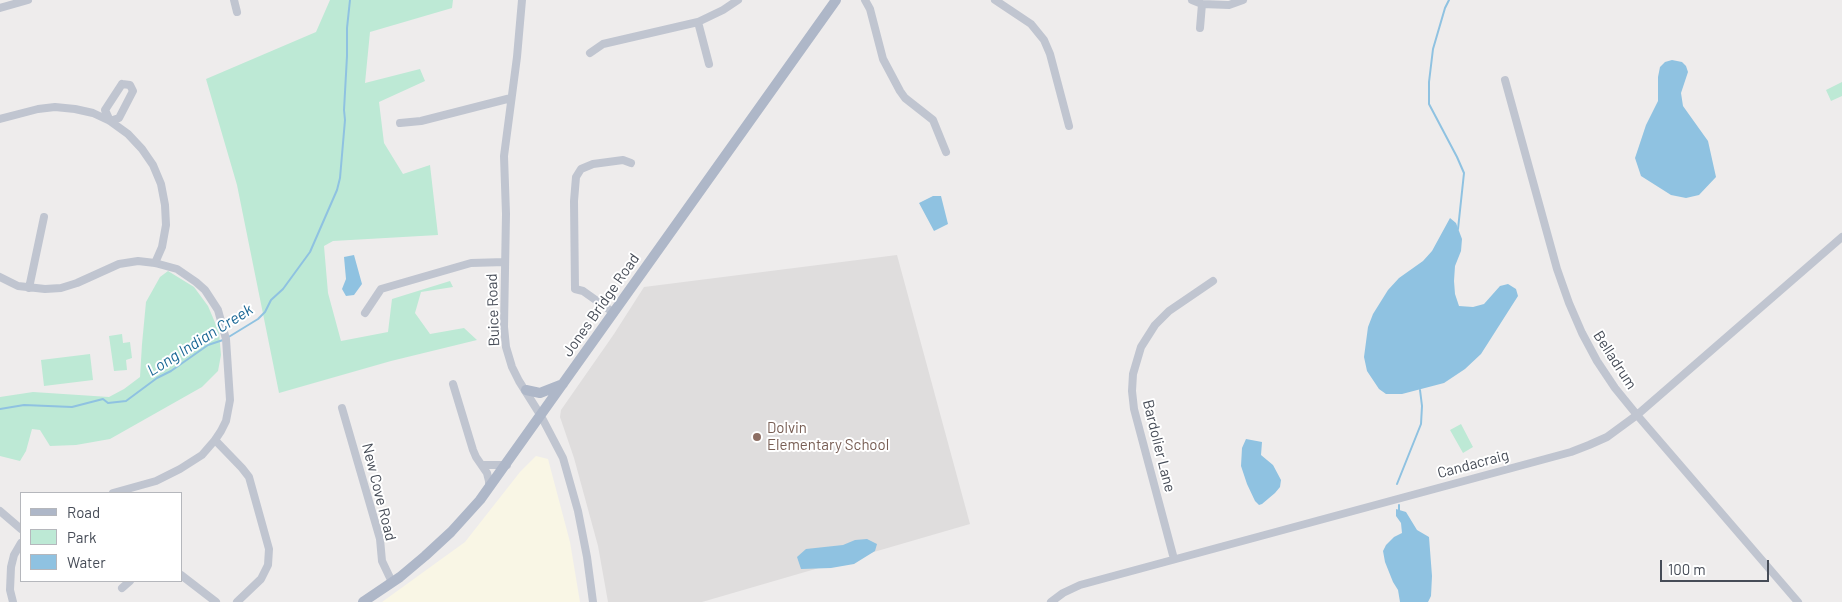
<!DOCTYPE html>
<html>
<head>
<meta charset="utf-8">
<style>
  body { margin:0 }
  #map { position:relative; width:1842px; height:602px; overflow:hidden; background:#eeecec; font-family:Barlow,sans-serif }
  canvas { display:block }
  .legend { position:absolute; left:20px; top:492px; width:162px; height:90px; box-sizing:border-box; background:#fff; border:1px solid #b5b7bc; margin:0; padding:6px 9px; list-style:none; font-size:15px; color:#464c57 }
  .legend li { display:flex; align-items:center; gap:10px; height:25px }
  .legend b { width:25px; border:1px solid #b5b7bc }
  .scale { position:absolute; left:1660px; top:560px; width:109px; height:22px; box-sizing:border-box; border:2px solid #464c57; border-top:0; padding-left:6px; font-size:15px; line-height:18px; white-space:nowrap; color:#464c57; -webkit-text-stroke:4px #fff; paint-order:stroke }
</style>
</head>
<body>
<div id="map">
<canvas width="1842" height="602"></canvas>
<ul class="legend">
<li><b style="height:6px;background:#aeb7c8"></b>Road</li>
<li><b style="height:14px;background:#bde9d5"></b>Park</li>
<li><b style="height:14px;background:#8fc2e1"></b>Water</li>
</ul>
<div class="scale">100 m</div>
</div>
<script>
const c = document.querySelector('canvas').getContext('2d');
c.lineJoin = 'round';
function fill(path, color) {
  c.fillStyle = color;
  c.fill(path, 'evenodd');
}
function shape(rows) {
  const path = new Path2D();
  for (const r of rows) {
    path.moveTo(r[0], r[1]);
    for (let i = 2; i < r.length; i += 2) path.lineTo(r[i], r[i + 1]);
  }
  return path;
}
function strokePath(path, color, width, dash) {
  c.strokeStyle = color;
  c.lineWidth = width;
  c.lineCap = dash ? 'butt' : 'round';
  c.setLineDash(dash || []);
  c.stroke(path);
}
function drawText(font, color, halo, rows, align = 'center') {
  c.font = font + ' Barlow,sans-serif';
  c.lineWidth = 4;
  c.setLineDash([]);
  c.textBaseline = 'middle';
  c.strokeStyle = halo;
  c.fillStyle = color;
  for (const [text, x, y, turn = 0] of rows) {
    c.save();
    c.translate(x, y);
    c.rotate((+turn || 0) * Math.PI / 180);
    c.textAlign = isNaN(turn) ? turn : align;
    if (halo) c.strokeText(text, 0, 0);
    c.fillText(text, 0, 0);
    c.restore();
  }
}
const commercial = shape([
  [536,456,548,459,570,542,580,602,382,602,465,542,520,472]
]);
const education = shape([
  [897,255,970,524,702,602,608,602,598,546,574,458,560,417,561,410,614,334,644,287]
]);
const green = shape([
  [330,0,453,0,452,8,370,32,365,83,420,69,425,81,379,102,384,143,403,174,430,165,438,235,333,241,324,246,328,293,341,341,388,332,392,299,450,281,453,287,421,292,415,313,430,334,464,328,477,340,391,361,279,393,237,185,206,79,316,32],
  [1842,82,1842,96,1831,101,1826,90],
  [168,271,194,287,208,306,219,332,221,355,218,371,202,387,110,439,76,445,50,446,40,430,32,429,26,451,20,461,0,456,0,397,33,392,109,397,124,389,140,377,142,344,146,302,160,277],
  [122,334,123,343,130,342,132,358,126,360,127,370,114,371,109,336],
  [90,354,93,380,44,386,41,360],
  [1461,424,1473,447,1463,453,1450,430]
]);
const water = shape([
  [1672,60,1682,62,1686,66,1688,72,1681,93,1683,106,1708,141,1716,177,1699,195,1686,198,1671,195,1641,176,1635,158,1646,125,1658,101,1658,77,1660,67,1665,62],
  [933,196,941,196,948,224,934,231,919,203],
  [1450,218,1456,223,1462,239,1461,251,1455,266,1454,281,1455,294,1459,306,1473,307,1484,304,1500,286,1508,284,1516,289,1518,296,1481,354,1465,369,1444,383,1402,394,1386,394,1379,389,1367,371,1364,357,1368,327,1373,314,1388,290,1399,278,1423,261,1432,251],
  [354,255,362,284,354,295,346,296,342,289,346,279,344,257],
  [1246,439,1262,442,1261,455,1273,465,1281,480,1280,487,1275,493,1262,504,1259,505,1255,501,1247,484,1241,466,1242,448],
  [1396,509,1406,512,1417,530,1429,537,1432,576,1431,596,1428,602,1400,602,1398,590,1393,582,1385,562,1383,551,1386,545,1394,537,1402,533,1401,523,1396,516],
  [867,539,877,544,875,551,854,564,831,568,801,569,797,557,806,549,843,545,855,540]
]);
const stream = shape([
  [1449,0,1445,8,1433,49,1429,82,1429,104,1457,157,1464,173,1458,229],
  [227,338,258,319,265,312,271,300,283,289,310,252,337,190,340,178,345,120,344,110,347,56,347,28,350,0],
  [0,409,24,405,72,407,103,399,108,403,126,401,157,378,171,371,208,345,223,340],
  [1397,484,1421,424,1422,406,1420,390],
  [1399,505,1399,512]
]);
const minor = shape([
  [234,0,237,12],
  [522,0,517,57,504,156,506,214,504,327,506,347,512,367,519,381,541,416,563,458,578,511,587,557,593,602],
  [865,0,870,9,883,59,900,91,905,98,933,120,946,152],
  [995,0,1031,24,1044,40,1050,54,1069,126],
  [1192,0,1202,4,1229,5,1243,0],
  [0,8,28,0],
  [698,22,709,64],
  [1200,28,1202,4],
  [590,53,603,44,698,22,723,10,738,0],
  [1505,80,1557,269,1569,303,1582,333,1597,361,1615,388,1637,415,1798,602],
  [122,84,130,85,133,91,119,118,110,121,105,110,122,84],
  [0,119,38,109,55,107,75,109,93,113,110,121,128,134,142,149,153,165,161,184,165,205,166,225,162,247,155,263],
  [400,123,421,121,511,98],
  [0,277,18,286,45,289,61,288,77,283,119,264,138,261,155,263,177,269,196,282,205,290,218,310,226,339,230,400,226,421,221,431,215,440,202,455,180,469,156,481,113,493],
  [29,288,44,217],
  [365,313,381,289,471,263,505,262],
  [614,313,583,291,575,289,574,201,576,177,581,169,593,164,623,160,631,163],
  [453,384,473,450,476,457,487,473,489,481,489,487],
  [342,408,380,539,382,561,392,582],
  [215,440,242,468,249,477,269,549,268,565,261,579,237,602],
  [482,465,507,465],
  [0,511,21,529],
  [1174,559,1134,409,1132,391,1133,374,1141,347,1155,325,1169,311,1213,281],
  [181,575,216,602],
  [122,588,130,581],
  [13,602,10,590,11,567,14,555,21,543],
  [1051,602,1063,593,1080,585,1571,452,1589,445,1607,437,1637,415,1842,237]
]);
const major = shape([
  [526,390,540,393,563,384],
  [363,602,400,577,425,556,451,532,480,500,836,0]
]);
const markers = [
  [757,437,5,"#8d6e63"]
];
const streetNames = [
  ["Jones Bridge Road",601,305,-55],
  ["Buice Road",493,310,-92],
  ["Belladrum",1615,360,57],
  ["Bardolier Lane",1159,446,76],
  ["Candacraig",1473,464,-15],
  ["New Cove Road",379,492,76]
];
const educationNames = [
  ["Dolvin",767,428],
  ["Elementary School",767,445]
];
const waterNames = [
  ["Long Indian Creek",200,340,-32]
];
fill(commercial, '#f9f6e5');
fill(education, '#dfdddd');
fill(green, '#bde9d5');
fill(water, '#8fc2e1');
strokePath(stream, '#8fc2e1', 2);
strokePath(minor, '#c0c5d0', 8);
strokePath(major, '#aeb7c8', 10);
for (const [x, y, r, color] of markers) {
  const dot = new Path2D();
  dot.arc(x, y, r, 0, 2 * Math.PI);
  c.fillStyle = color;
  c.fill(dot);
  strokePath(dot, '#fff', 2);
}
drawText('15px', '#464c57', '#fff', streetNames);
drawText('15px', '#785e54', '#fff', educationNames, 'left');
drawText('italic 16px', '#1a6795', '#fff', waterNames);
</script>
</body>
</html>
